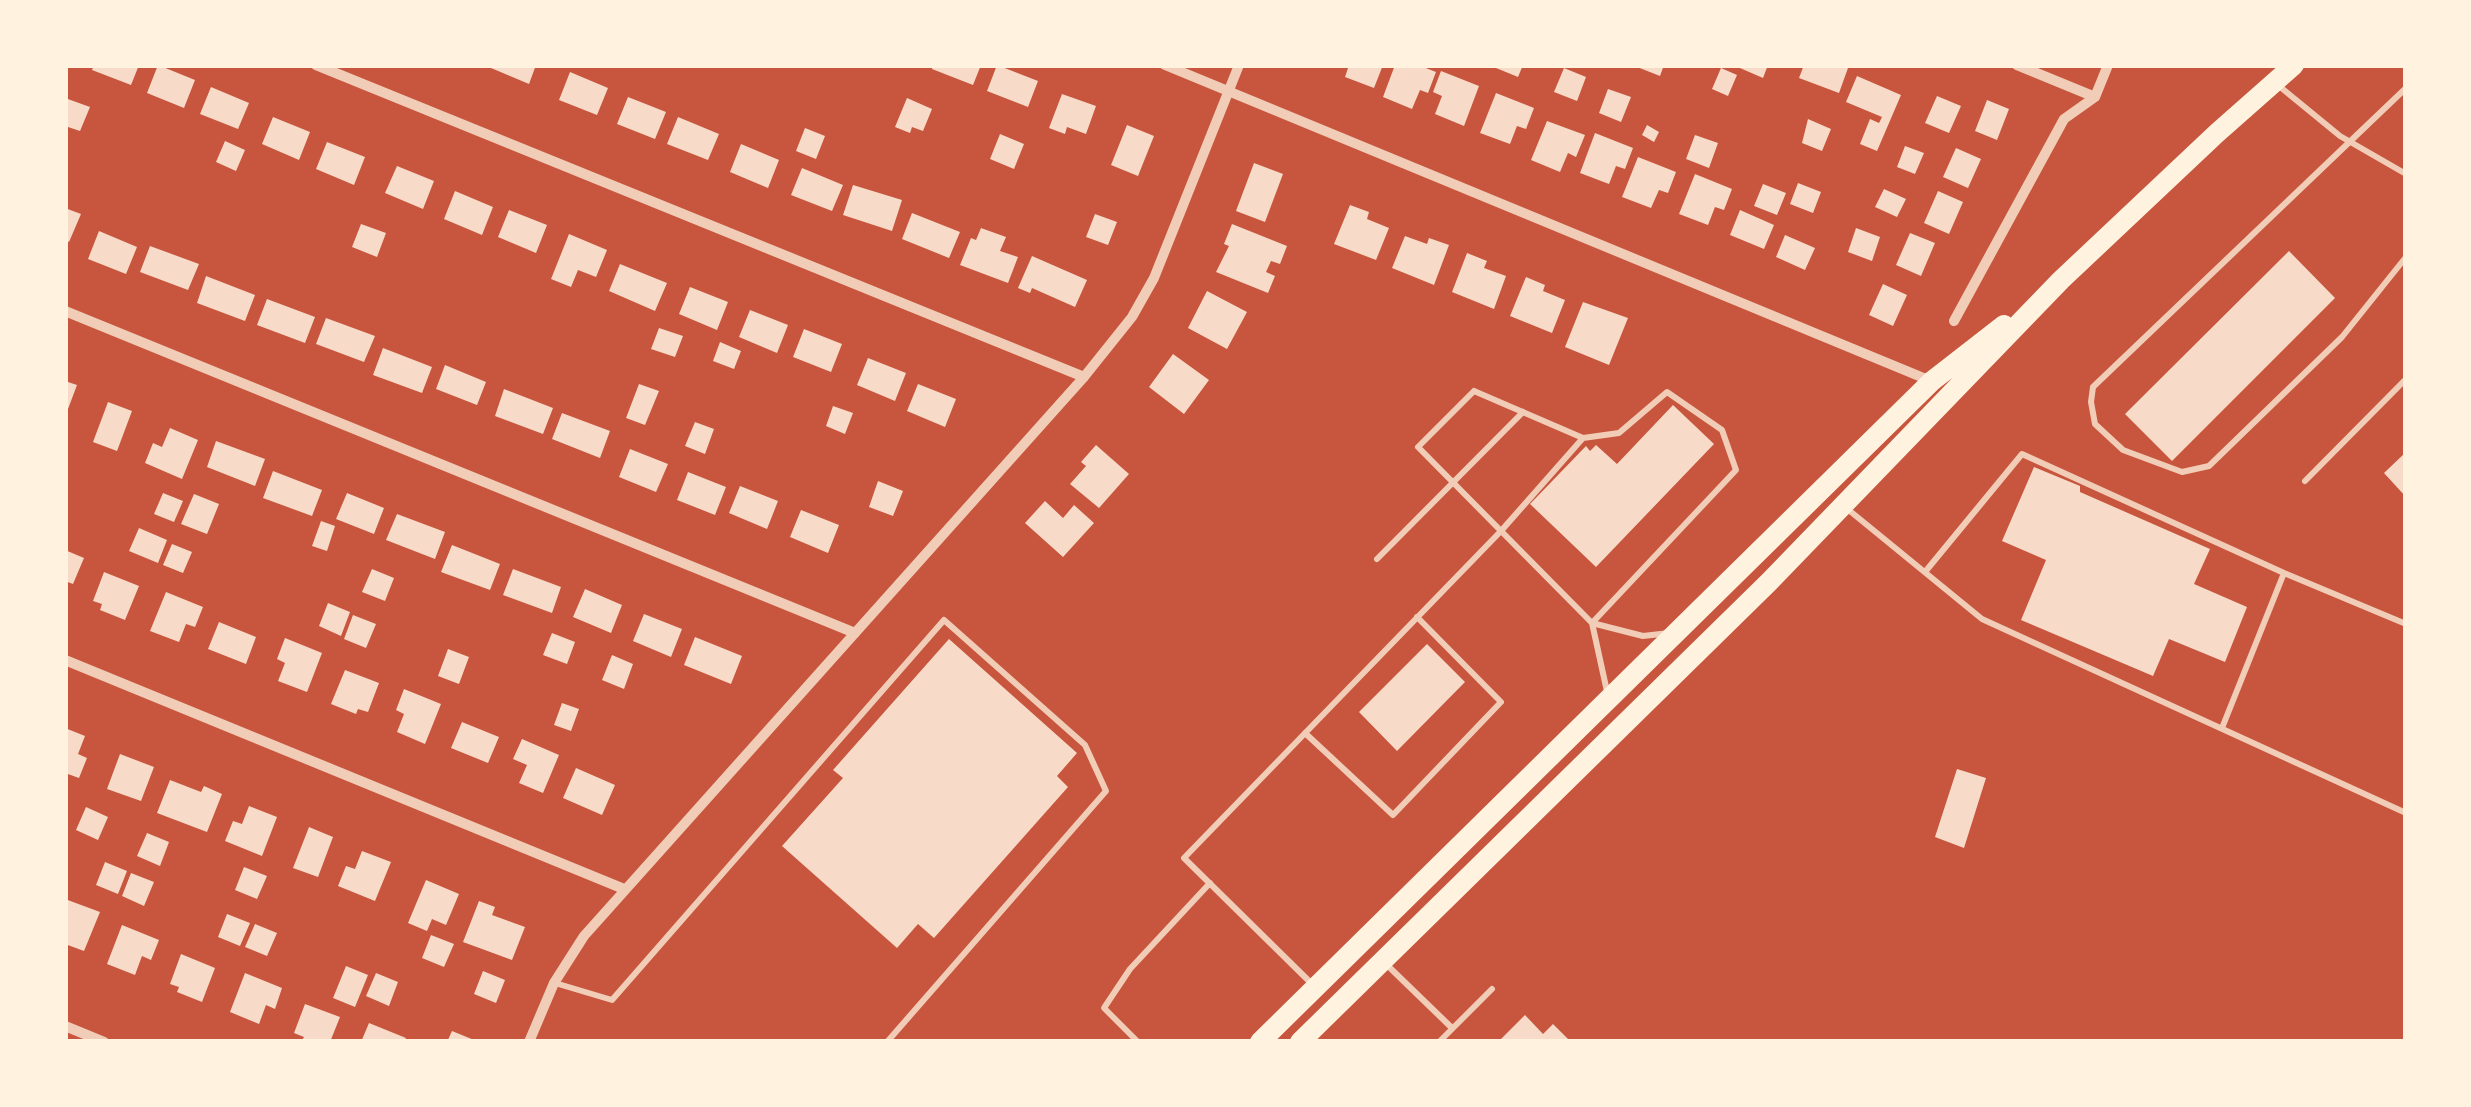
<!DOCTYPE html>
<html>
<head>
<meta charset="utf-8">
<style>
  body { margin:0 }
  #map { position:relative; width:2471px; height:1107px; overflow:hidden; background:#c8553d; font-family:Bitter,serif }
  canvas { display:block }
  .frame { position:absolute; inset:0; border:68px solid #fff3e0; pointer-events:none }
</style>
</head>
<body>
<div id="map">
<canvas width="2471" height="1107"></canvas>
<div class="frame"></div>
</div>
<script>
const c = document.querySelector('canvas').getContext('2d');
c.lineJoin = 'round';
function fill(path, color) {
  c.fillStyle = color;
  c.fill(path, 'evenodd');
}
function shape(rows) {
  const path = new Path2D();
  for (const r of rows) {
    path.moveTo(r[0], r[1]);
    for (let i = 2; i < r.length; i += 2) path.lineTo(r[i], r[i + 1]);
  }
  return path;
}
function strokePath(path, color, width, dash) {
  c.strokeStyle = color;
  c.lineWidth = width;
  c.lineCap = dash ? 'butt' : 'round';
  c.setLineDash(dash || []);
  c.stroke(path);
}
const building = shape([
  [94,65,139,65,131,85,92,70],
  [158,65,195,80,184,108,147,93],
  [492,65,536,65,529,84,491,68],
  [933,65,981,65,973,85,932,69],
  [997,65,1038,81,1028,107,987,91],
  [1349,65,1383,65,1374,88,1345,77],
  [1395,65,1418,65,1436,72,1428,93,1420,90,1412,109,1383,97],
  [1497,65,1523,65,1518,77,1496,68],
  [1632,65,1664,65,1660,76],
  [1733,65,1768,65,1763,78],
  [1804,65,1848,68,1839,93,1799,78],
  [1564,68,1586,77,1577,101,1554,92],
  [1721,68,1737,75,1728,96,1712,89],
  [1441,71,1479,86,1464,126,1435,114,1442,96,1433,92],
  [570,72,608,88,597,115,559,100],
  [1857,76,1901,95,1877,151,1860,144,1870,119,1879,123,1882,117,1846,102],
  [211,87,249,103,238,129,200,114],
  [1608,89,1631,97,1621,122,1599,113],
  [1496,93,1534,108,1526,129,1517,126,1510,144,1480,133],
  [1062,94,1096,106,1086,134,1067,127,1065,134,1049,128],
  [1937,96,1961,106,1949,133,1925,123],
  [628,97,666,112,655,139,617,124],
  [65,98,90,107,80,131,65,126],
  [907,98,932,109,923,131,912,127,910,133,895,127],
  [1987,100,2009,109,1997,140,1975,131],
  [273,117,310,132,299,160,262,144],
  [678,117,719,134,708,160,667,144],
  [1808,119,1831,129,1822,151,1802,143],
  [1547,121,1585,135,1576,157,1568,153,1560,172,1531,160],
  [1127,125,1154,136,1138,176,1111,165],
  [1647,125,1659,132,1654,142,1642,135],
  [805,128,825,136,816,159,796,151],
  [1595,133,1633,148,1625,169,1616,166,1609,184,1580,173],
  [1000,134,1024,144,1014,169,990,159],
  [1695,135,1718,143,1709,168,1686,159],
  [225,141,245,150,236,171,216,162],
  [327,142,365,157,354,185,316,169],
  [741,144,779,160,768,188,730,172],
  [1905,146,1924,153,1915,174,1897,167],
  [1956,148,1981,159,1968,188,1943,177],
  [1638,157,1676,172,1668,193,1659,190,1651,208,1622,197],
  [1254,163,1283,174,1265,222,1236,211],
  [397,166,434,181,423,209,385,193],
  [802,168,843,185,832,211,791,195],
  [1695,174,1732,189,1724,210,1715,207,1708,225,1679,214],
  [1798,183,1821,192,1813,213,1790,204],
  [1763,184,1786,193,1777,215,1754,206],
  [853,185,902,200,892,231,843,215],
  [1884,189,1906,199,1897,217,1875,207],
  [455,191,493,207,482,235,444,219],
  [1938,191,1963,202,1949,234,1924,223],
  [1350,205,1369,212,1367,219,1389,228,1376,260,1334,244],
  [65,208,81,214,69,242,65,240],
  [509,210,547,225,536,253,498,237],
  [1740,210,1774,225,1764,249,1730,235],
  [912,213,960,232,949,258,902,239],
  [1095,214,1117,222,1108,245,1086,237],
  [361,224,386,233,377,257,352,247],
  [1232,224,1287,246,1280,264,1271,261,1266,272,1275,276,1268,293,1216,272,1229,246,1224,244],
  [981,228,1006,237,1000,251,1018,257,1008,283,960,265,971,238,976,240],
  [1856,228,1880,237,1872,261,1848,252],
  [99,231,137,247,126,274,88,259],
  [1910,233,1935,243,1921,276,1896,265],
  [569,234,607,250,596,277,578,270,571,287,551,279],
  [1785,235,1815,248,1805,270,1776,257],
  [1405,236,1427,244,1429,238,1449,245,1434,285,1392,268],
  [150,246,199,264,188,290,140,272],
  [2289,251,2335,298,2172,461,2125,414],
  [1467,253,1487,261,1484,268,1506,276,1494,309,1452,292],
  [1032,256,1087,280,1075,307,1032,288,1030,293,1018,288],
  [620,264,667,283,655,311,609,291],
  [206,276,255,295,245,321,197,303],
  [1526,277,1545,285,1543,291,1565,300,1552,333,1510,316],
  [1883,284,1907,295,1893,326,1869,315],
  [690,287,728,302,717,330,679,314],
  [1207,291,1247,312,1227,349,1188,328],
  [267,299,315,317,305,343,257,325],
  [1583,302,1628,318,1609,365,1565,347],
  [750,310,788,325,777,353,739,337],
  [326,318,375,336,364,362,316,344],
  [659,328,683,336,675,357,651,349],
  [804,329,842,344,831,372,793,357],
  [720,342,741,351,734,369,713,361],
  [383,348,432,367,422,393,373,375],
  [1173,354,1209,380,1184,414,1149,387],
  [868,358,906,373,895,401,857,385],
  [445,365,486,382,477,405,436,389],
  [65,381,77,385,65,417],
  [639,384,659,391,645,425,626,418],
  [918,384,956,399,945,427,907,411],
  [504,389,553,408,543,434,495,416],
  [108,402,132,411,117,451,93,442],
  [1673,405,1714,444,1596,567,1530,504,1586,446,1590,451,1596,445,1617,464],
  [833,406,853,413,845,434,826,426],
  [562,413,610,431,600,458,552,439],
  [695,422,714,429,705,454,685,446],
  [170,428,198,440,182,479,145,463,153,443,162,447],
  [216,441,265,459,255,486,207,467],
  [1096,445,1129,474,1099,508,1070,484,1086,466,1081,462],
  [630,449,668,464,656,492,619,477],
  [2406,452,2406,497,2384,473],
  [2034,467,2080,486,2080,492,2210,549,2194,584,2247,607,2225,662,2169,639,2153,676,2021,620,2046,560,2002,541],
  [273,471,322,490,312,516,263,498],
  [688,472,726,487,715,515,677,500],
  [878,481,903,491,893,516,869,507],
  [740,486,778,501,767,529,729,513],
  [163,493,183,501,174,522,154,514],
  [347,493,384,508,374,534,336,519],
  [194,494,219,504,207,534,181,524],
  [1045,501,1063,518,1074,505,1094,523,1063,557,1025,523],
  [801,510,839,525,828,553,790,537],
  [397,514,445,532,435,559,386,540],
  [321,521,335,526,327,551,312,546],
  [139,528,167,540,158,563,129,551],
  [172,544,192,552,183,573,163,565],
  [452,545,500,564,490,590,441,572],
  [65,550,84,558,73,584,65,581],
  [372,569,394,578,385,601,362,592],
  [513,569,561,587,552,613,503,595],
  [104,572,139,586,125,620,100,610,102,604,93,601],
  [585,589,622,605,611,633,573,617],
  [166,592,203,607,195,627,186,624,179,642,150,631],
  [328,603,350,612,341,636,319,626],
  [644,614,682,629,671,657,633,641],
  [353,615,376,624,366,648,344,639],
  [219,622,256,637,246,664,208,649],
  [552,633,575,642,567,664,543,655],
  [695,637,742,656,731,684,684,665],
  [285,638,322,653,307,692,278,681,285,663,277,659],
  [949,639,1077,753,1057,776,1068,787,934,938,918,924,897,948,782,846,843,778,833,770],
  [1427,644,1465,682,1397,751,1359,712],
  [448,649,469,657,459,684,438,676],
  [612,655,633,664,624,689,602,680],
  [345,670,379,683,368,712,358,709,356,714,331,704],
  [404,689,441,704,425,744,397,732,404,714,396,710],
  [562,703,579,709,571,731,554,725],
  [462,722,499,737,488,763,451,748],
  [65,728,85,736,78,754,87,758,79,778,65,773],
  [522,739,559,755,543,793,519,783,527,765,513,759],
  [120,754,154,767,141,801,107,789],
  [576,768,615,785,602,815,563,798],
  [1957,769,1986,778,1964,848,1935,837],
  [170,780,201,792,204,786,222,794,207,832,157,813],
  [249,806,277,817,262,856,225,841,233,821,242,824],
  [86,807,108,817,98,840,76,830],
  [309,827,333,837,318,877,293,868],
  [147,833,169,842,160,866,137,856],
  [362,851,391,862,375,901,338,886,346,866,355,869],
  [105,862,127,871,118,894,96,885],
  [244,867,267,876,257,899,235,890],
  [131,873,154,882,144,906,122,896],
  [426,880,459,894,446,925,432,919,427,931,408,923],
  [65,899,100,912,84,951,65,944],
  [479,901,495,907,492,915,525,927,512,960,463,942],
  [227,914,250,923,240,946,218,937],
  [255,924,277,933,267,956,245,947],
  [122,925,159,940,151,960,142,956,135,975,107,964],
  [431,935,454,944,444,967,422,958],
  [181,954,215,968,202,1002,177,992,179,987,170,984],
  [346,966,368,975,355,1007,333,998],
  [483,971,505,980,496,1003,474,994],
  [245,973,282,988,275,1009,266,1005,259,1024,230,1012],
  [376,973,398,982,389,1006,366,996],
  [305,1004,340,1017,330,1042,301,1042,304,1037,294,1033],
  [1525,1015,1543,1034,1553,1024,1569,1040,1498,1042],
  [369,1023,406,1038,404,1042,361,1042],
  [452,1031,479,1042,447,1042]
]);
const service = shape([
  [2279,86,2340,136,2406,174],
  [2406,88,2093,387,2091,402,2095,424,2123,450,2182,472,2209,466,2342,337,2406,257],
  [1474,391,1583,438,1619,433,1667,392,1722,430,1736,470,1592,623,1418,447,1474,391],
  [2305,481,2406,379],
  [1845,507,1982,619,2406,813],
  [1377,559,1523,412],
  [1925,572,2022,454,2284,573,2406,624],
  [1608,696,1592,623,1643,636,1669,633],
  [2222,728,2284,573],
  [1305,733,1393,815,1501,702,1417,617],
  [1387,965,1452,1028],
  [555,983,612,1000,944,620,1085,745,1106,791,887,1042],
  [1312,984,1184,858,1501,531,1583,438],
  [1138,1042,1104,1008,1130,969,1210,883],
  [1439,1042,1492,989]
]);
const minor = shape([
  [316,65,1084,377],
  [1165,65,1931,381],
  [2017,65,2095,97],
  [65,311,855,633],
  [1954,321,2064,119,2095,97,2108,65],
  [65,660,624,889],
  [65,1026,104,1042],
  [529,1042,554,983,584,936,1084,377,1132,317,1154,278,1239,65]
]);
const primary = shape([
  [1260,1042,1932,381,2004,325],
  [1300,1042,1769,582,2061,280,2217,133,2294,65]
]);
fill(building, '#f7dbc8');
strokePath(service, '#f1ccb7', 6);
strokePath(minor, '#f1ccb7', 10);
strokePath(primary, '#fff3e0', 20);
</script>
</body>
</html>
